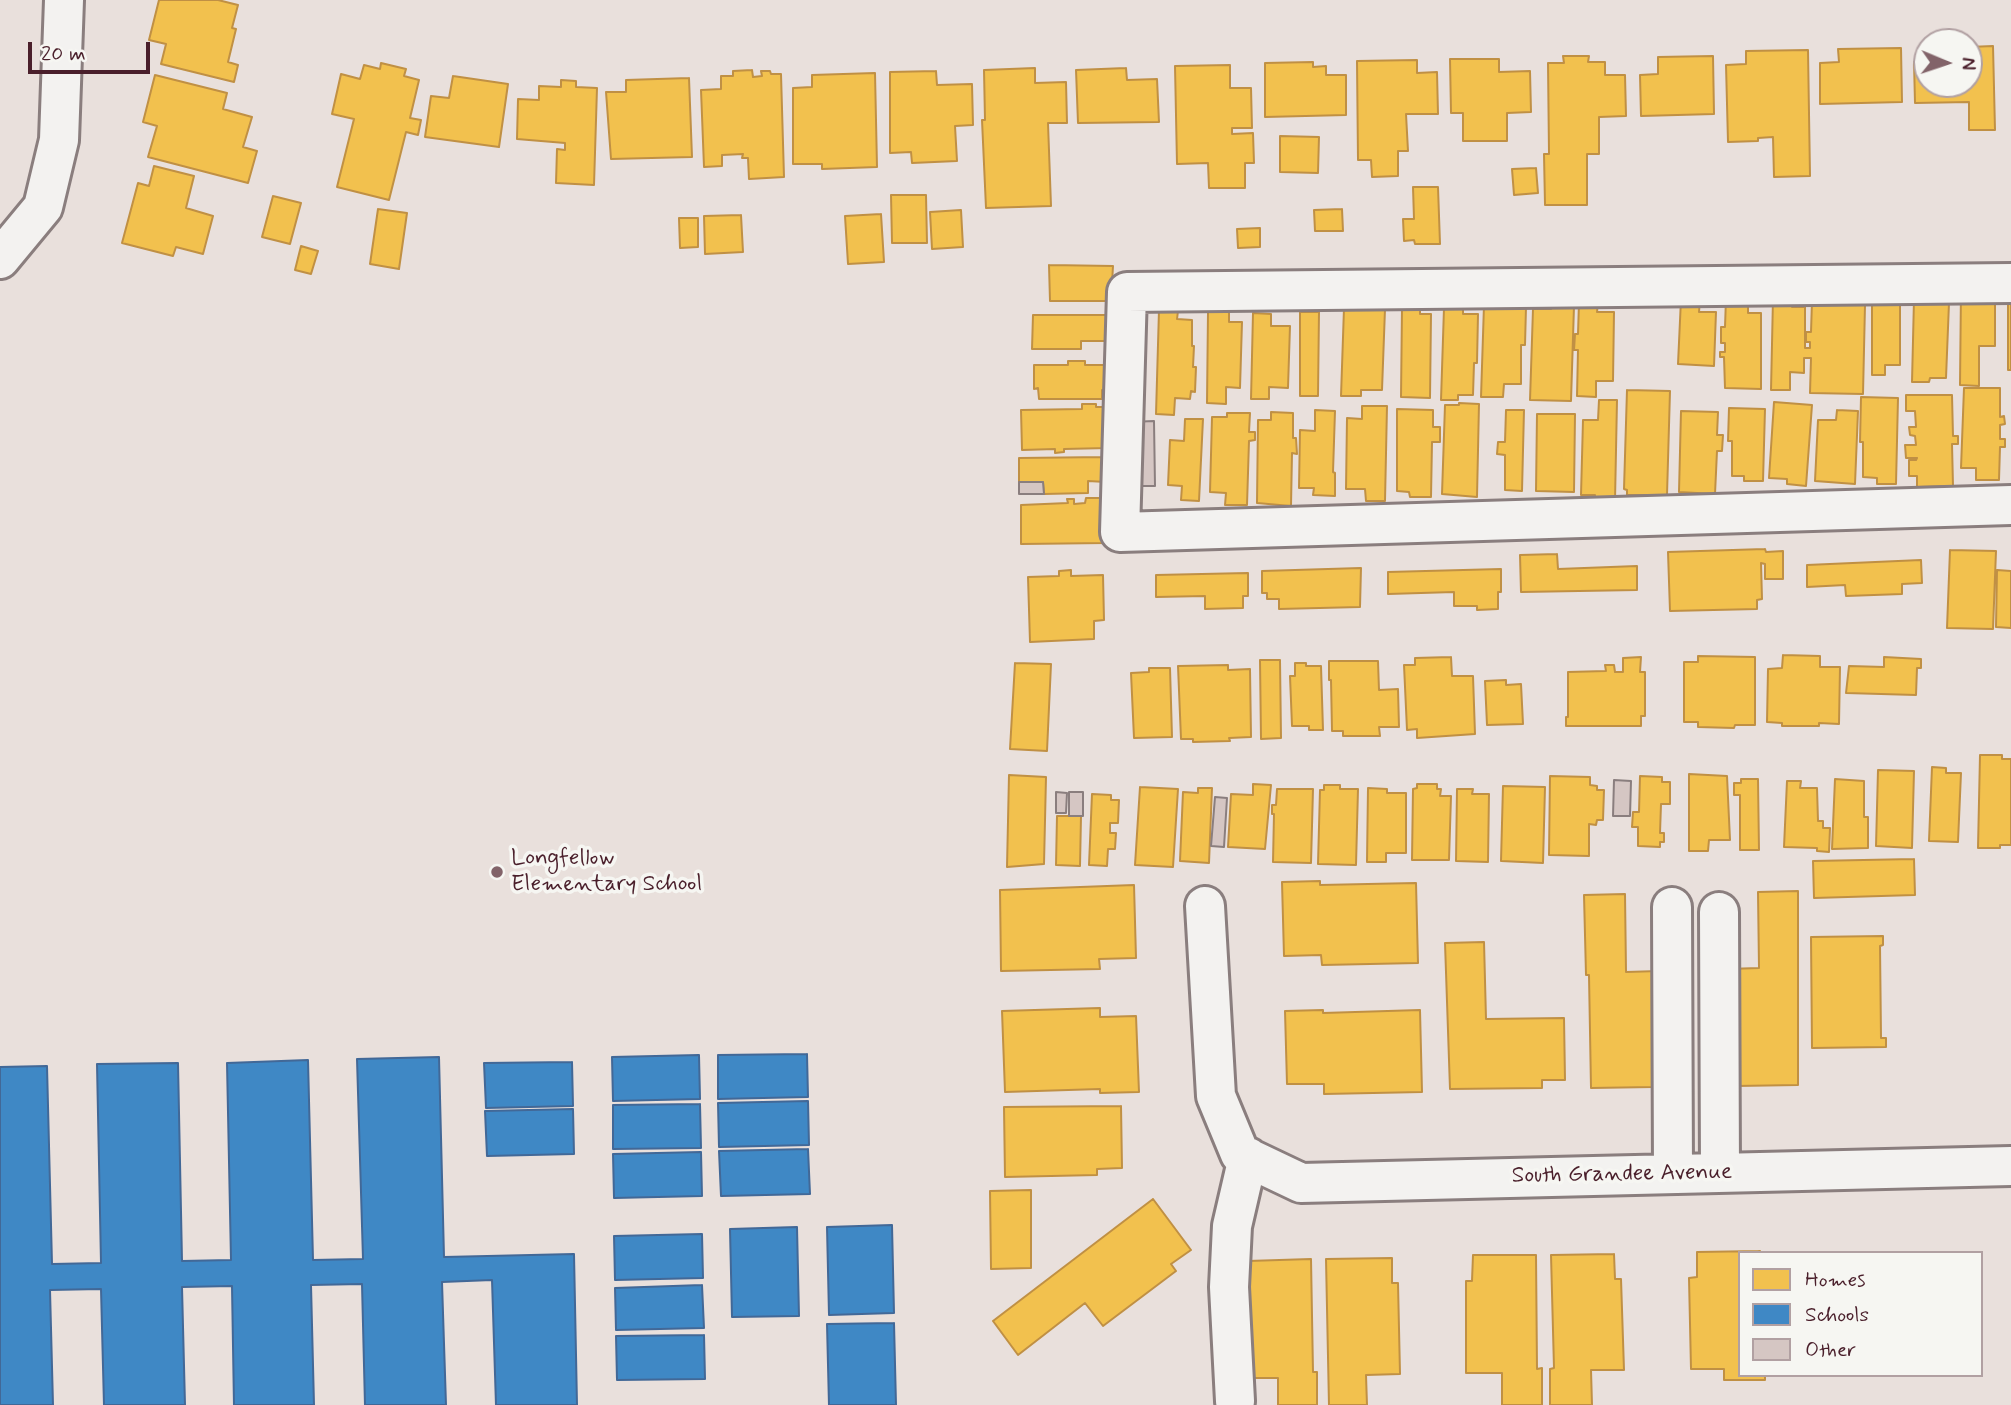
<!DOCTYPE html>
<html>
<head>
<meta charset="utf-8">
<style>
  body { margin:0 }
  #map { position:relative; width:2011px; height:1405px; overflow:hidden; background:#e9e0dc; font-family:Mynerve,sans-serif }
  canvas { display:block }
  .legend { position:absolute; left:1738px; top:1251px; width:245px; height:126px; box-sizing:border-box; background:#f6f6f2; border:2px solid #b1a0a2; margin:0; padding:9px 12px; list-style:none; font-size:21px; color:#4a1f2b }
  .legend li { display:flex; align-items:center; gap:14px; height:35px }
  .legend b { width:35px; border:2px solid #b1a0a2 }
  .north { position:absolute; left:1913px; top:28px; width:70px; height:70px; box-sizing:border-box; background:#f6f6f2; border:2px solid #b1a0a2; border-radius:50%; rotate:92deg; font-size:19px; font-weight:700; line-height:28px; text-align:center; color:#4a1f2b }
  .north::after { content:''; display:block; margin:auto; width:24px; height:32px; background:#826369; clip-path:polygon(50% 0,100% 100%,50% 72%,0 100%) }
  .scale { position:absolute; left:28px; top:42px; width:122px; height:32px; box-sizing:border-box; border:4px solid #4a1f2b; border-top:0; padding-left:9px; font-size:21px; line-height:24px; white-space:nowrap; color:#4a1f2b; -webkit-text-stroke:5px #f6f6f2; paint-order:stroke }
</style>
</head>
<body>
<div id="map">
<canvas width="2011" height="1405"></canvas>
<ul class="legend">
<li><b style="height:19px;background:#f2c14e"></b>Homes</li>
<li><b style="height:19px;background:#3f88c5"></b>Schools</li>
<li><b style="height:19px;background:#d5c6c3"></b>Other</li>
</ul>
<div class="north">N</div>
<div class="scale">20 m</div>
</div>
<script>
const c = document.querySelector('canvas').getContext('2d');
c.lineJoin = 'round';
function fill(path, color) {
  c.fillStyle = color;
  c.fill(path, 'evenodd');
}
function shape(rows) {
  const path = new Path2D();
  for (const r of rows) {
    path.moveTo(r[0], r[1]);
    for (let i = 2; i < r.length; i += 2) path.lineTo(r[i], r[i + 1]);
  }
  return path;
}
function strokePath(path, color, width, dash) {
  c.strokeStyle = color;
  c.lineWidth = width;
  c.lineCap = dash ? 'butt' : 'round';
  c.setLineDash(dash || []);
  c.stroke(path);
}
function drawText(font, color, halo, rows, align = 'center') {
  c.font = font + ' Mynerve,sans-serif';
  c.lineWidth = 7;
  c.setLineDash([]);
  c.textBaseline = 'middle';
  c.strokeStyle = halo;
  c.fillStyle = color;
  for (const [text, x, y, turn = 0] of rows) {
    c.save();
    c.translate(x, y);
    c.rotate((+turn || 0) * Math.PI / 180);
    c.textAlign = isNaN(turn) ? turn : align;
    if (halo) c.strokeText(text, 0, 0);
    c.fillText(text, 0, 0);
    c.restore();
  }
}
const homes = shape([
  [159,0,218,0,238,5,232,28,236,29,228,62,238,65,234,82,161,64,166,44,149,40,159,0],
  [1993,46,1995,130,1969,130,1969,102,1915,103,1914,62,1927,62,1927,84,1969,84,1969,47,1993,46],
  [1901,48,1902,102,1820,104,1820,63,1839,62,1838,49,1901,48],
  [1808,50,1810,176,1774,177,1773,137,1758,138,1758,141,1728,142,1726,65,1746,64,1746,51,1808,50],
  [1563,56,1589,56,1588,62,1605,62,1605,75,1625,75,1626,116,1599,117,1599,154,1587,154,1587,205,1545,205,1544,154,1549,154,1548,63,1564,63,1563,56],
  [1713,56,1714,114,1641,116,1640,75,1658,74,1658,57,1713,56],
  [1450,59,1499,59,1499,72,1530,71,1531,112,1507,113,1507,141,1463,141,1463,113,1451,113,1450,59],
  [1417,60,1417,73,1437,72,1438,114,1406,114,1408,151,1398,151,1398,176,1372,177,1371,160,1358,160,1357,61,1417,60],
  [1313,62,1313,67,1326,66,1326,75,1346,75,1346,115,1265,117,1265,63,1313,62],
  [381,63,406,69,404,76,419,80,410,118,421,120,418,135,406,132,389,200,337,187,354,119,332,114,341,74,360,79,364,65,380,69,381,63],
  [1230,65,1230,88,1251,88,1252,128,1232,128,1232,134,1253,133,1254,163,1245,163,1245,188,1209,188,1208,163,1177,164,1175,66,1230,65],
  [1035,68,1035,83,1066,82,1067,123,1048,123,1051,206,986,208,982,120,985,120,984,70,1035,68],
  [1126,68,1127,80,1157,79,1159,122,1078,123,1076,70,1126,68],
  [752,70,753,77,762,76,761,71,770,71,771,74,781,74,784,177,749,179,748,158,742,158,743,154,722,155,722,166,704,167,701,90,721,89,721,76,733,76,733,71,752,70],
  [936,71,937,85,972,84,973,125,955,126,957,161,912,163,911,152,890,153,890,72,936,71],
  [875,73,877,167,822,169,822,164,793,164,793,88,812,87,812,75,875,73],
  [155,75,227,93,223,109,252,117,243,147,257,151,248,183,148,157,157,126,143,122,155,75],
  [453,76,508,84,499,147,425,137,431,96,449,98,453,76],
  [689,78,692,157,611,159,606,92,626,92,626,80,689,78],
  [561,80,576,81,576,87,597,88,594,185,556,183,557,149,565,150,565,143,517,139,518,99,539,100,539,86,561,87,561,80],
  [1280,136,1319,137,1318,173,1280,172,1280,136],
  [154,166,194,176,186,208,213,216,203,254,176,247,173,256,122,243,138,183,149,186,154,166],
  [1536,168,1538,193,1514,195,1512,169,1536,168],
  [1413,187,1438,187,1440,244,1415,244,1414,240,1404,241,1403,219,1414,219,1413,187],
  [891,195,926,195,927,243,892,243,891,195],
  [273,196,301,203,290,244,262,237,273,196],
  [378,209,407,213,399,269,370,264,378,209],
  [1342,209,1343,231,1315,231,1314,210,1342,209],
  [961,210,963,247,932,249,930,212,961,210],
  [881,214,884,262,848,264,845,216,881,214],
  [741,215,743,252,705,254,704,216,741,215],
  [679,218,698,218,698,247,680,248,679,218],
  [1260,228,1260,247,1238,248,1237,229,1260,228],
  [301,246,318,251,311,274,295,270,301,246],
  [1049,265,1113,266,1111,301,1050,301,1049,265],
  [1961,289,1995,301,1995,346,1979,346,1979,386,1960,385,1961,289],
  [1726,298,1748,298,1748,313,1761,313,1761,389,1725,388,1724,357,1720,357,1720,352,1725,352,1725,343,1721,343,1721,327,1725,327,1726,298],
  [1773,298,1792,299,1792,307,1805,307,1805,348,1810,348,1810,342,1806,342,1806,332,1811,332,1812,301,1849,302,1848,304,1865,305,1863,394,1810,393,1811,358,1804,358,1804,373,1790,372,1790,390,1771,390,1773,298],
  [1872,298,1885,298,1885,305,1900,305,1900,365,1885,365,1885,375,1872,375,1872,298],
  [1681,299,1700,300,1699,312,1716,312,1714,366,1678,364,1681,299],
  [1914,299,1949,303,1946,378,1930,378,1929,382,1912,382,1914,299],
  [2008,299,2011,299,2011,370,2008,370,2008,299],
  [1579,302,1598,303,1597,312,1614,312,1613,381,1596,381,1596,397,1577,396,1578,350,1574,350,1575,334,1578,334,1579,302],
  [1484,305,1526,307,1525,345,1521,345,1521,384,1504,384,1503,397,1481,397,1484,305],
  [1551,305,1574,306,1571,401,1530,400,1533,309,1551,309,1551,305],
  [1344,308,1385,309,1382,390,1361,390,1361,396,1341,396,1344,308],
  [1402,308,1420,308,1420,314,1431,314,1430,398,1401,397,1402,308],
  [1444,308,1463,309,1463,314,1478,314,1477,363,1474,363,1473,395,1458,395,1458,400,1441,400,1444,308],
  [1159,310,1178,311,1177,319,1192,320,1192,346,1194,346,1193,367,1196,367,1195,392,1191,391,1190,399,1175,398,1174,415,1156,414,1159,310],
  [1208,312,1229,312,1229,322,1242,322,1240,388,1226,387,1226,404,1207,403,1208,312],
  [1300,312,1319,312,1318,396,1300,396,1300,312],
  [1253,313,1271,314,1271,326,1290,326,1288,388,1269,387,1269,399,1251,399,1253,313],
  [1033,315,1115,315,1107,341,1081,341,1081,349,1032,349,1033,315],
  [1068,361,1085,361,1085,365,1107,365,1108,390,1102,390,1102,399,1039,399,1038,388,1034,389,1034,365,1068,365,1068,361],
  [1964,388,2000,388,2000,417,2004,416,2005,424,2000,425,2000,439,2005,439,2005,447,2000,447,1999,480,1976,480,1976,468,1961,468,1964,388],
  [1627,390,1670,391,1667,495,1627,495,1627,490,1624,489,1627,390],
  [1906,395,1952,395,1953,436,1958,436,1958,444,1952,444,1953,486,1917,487,1917,476,1909,476,1909,460,1916,460,1917,458,1906,458,1905,445,1916,445,1915,436,1910,435,1909,427,1916,427,1915,411,1906,411,1906,395],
  [1861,397,1898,398,1896,484,1877,484,1877,478,1863,477,1863,442,1860,442,1861,397],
  [1599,400,1617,400,1615,501,1595,501,1595,495,1581,495,1583,420,1598,420,1599,400],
  [1774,402,1812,405,1806,486,1787,484,1787,479,1769,478,1774,402],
  [1459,403,1479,404,1477,497,1442,494,1445,405,1459,405,1459,403],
  [1082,404,1096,404,1096,407,1108,407,1108,448,1064,449,1064,452,1055,453,1055,449,1022,450,1021,410,1082,409,1082,404],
  [1362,406,1387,406,1385,501,1366,501,1365,489,1346,489,1347,418,1362,419,1362,406],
  [1729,408,1765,409,1763,481,1744,481,1744,476,1732,476,1732,441,1728,441,1729,408],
  [1397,409,1433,410,1433,427,1440,427,1440,442,1432,442,1431,497,1410,497,1409,492,1397,491,1397,409],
  [1315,410,1335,411,1333,472,1335,473,1335,496,1313,495,1314,488,1299,488,1300,430,1315,431,1315,410],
  [1506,410,1524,410,1522,491,1505,490,1505,455,1497,454,1498,442,1505,442,1506,410],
  [1837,410,1858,411,1855,484,1815,481,1818,420,1836,420,1837,410],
  [1681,411,1718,412,1717,435,1723,435,1722,451,1717,451,1715,494,1679,492,1681,411],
  [1271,412,1293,413,1293,438,1296,438,1297,454,1292,453,1291,506,1257,503,1258,420,1271,420,1271,412],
  [1227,413,1250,413,1249,432,1255,432,1255,440,1249,441,1247,505,1225,505,1226,493,1210,492,1212,417,1227,417,1227,413],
  [1537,414,1575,414,1574,492,1536,491,1537,414],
  [1185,419,1203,419,1199,501,1181,500,1182,486,1168,485,1170,440,1184,441,1185,419],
  [1105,457,1106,482,1088,481,1088,493,1044,494,1043,482,1019,482,1019,458,1105,457],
  [1086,498,1100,498,1100,503,1106,504,1106,543,1021,544,1021,505,1068,503,1067,499,1074,499,1074,504,1085,503,1086,498],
  [1765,549,1766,552,1783,551,1783,579,1765,579,1765,564,1761,563,1762,599,1757,600,1757,609,1670,611,1668,552,1765,549],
  [1950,550,1996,551,1993,629,1947,628,1950,550],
  [1557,554,1558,569,1637,566,1637,590,1521,592,1520,555,1557,554],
  [1921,560,1922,583,1902,584,1902,594,1846,596,1845,585,1807,587,1807,565,1921,560],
  [1361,568,1360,607,1279,609,1279,599,1267,599,1267,593,1262,593,1262,571,1361,568],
  [1501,569,1501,592,1498,592,1498,609,1477,610,1477,606,1454,606,1454,592,1388,594,1388,572,1501,569],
  [1071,570,1071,576,1103,575,1104,620,1094,621,1094,639,1030,642,1028,577,1059,576,1059,571,1071,570],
  [1997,570,2011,571,2011,628,1996,627,1997,570],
  [1248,573,1248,596,1243,596,1243,608,1205,609,1205,596,1156,597,1156,575,1248,573],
  [1783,655,1820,656,1820,667,1840,667,1839,724,1819,723,1819,726,1782,726,1782,723,1767,722,1768,669,1782,668,1783,655],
  [1698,656,1755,657,1755,725,1735,725,1734,728,1698,727,1698,722,1684,722,1684,662,1698,662,1698,656],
  [1451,657,1452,676,1473,676,1475,734,1417,738,1417,729,1407,730,1404,665,1415,665,1415,658,1451,657],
  [1641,657,1640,672,1645,672,1645,716,1641,716,1641,726,1566,726,1566,717,1568,717,1568,672,1606,671,1605,665,1614,665,1615,672,1623,672,1623,658,1641,657],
  [1884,657,1921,659,1921,668,1917,668,1916,695,1846,693,1849,666,1884,667,1884,657],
  [1260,660,1280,660,1281,738,1261,739,1260,660],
  [1329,661,1378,661,1379,690,1398,689,1399,727,1379,727,1380,736,1343,736,1343,731,1332,731,1331,680,1329,680,1329,661],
  [1015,663,1051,664,1047,751,1010,749,1015,663],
  [1295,663,1306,663,1306,666,1321,666,1323,730,1309,730,1309,726,1292,726,1290,676,1295,676,1295,663],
  [1228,665,1228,670,1250,669,1251,737,1229,738,1230,741,1193,742,1193,739,1181,739,1178,666,1228,665],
  [1149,668,1170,668,1172,737,1134,738,1131,673,1149,672,1149,668],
  [1506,680,1506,685,1521,684,1523,724,1487,725,1485,681,1506,680],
  [1980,755,2002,755,2002,759,2011,759,2011,845,2000,845,2000,848,1978,848,1980,755],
  [1932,767,1946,768,1946,773,1961,773,1958,842,1929,841,1932,767],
  [1878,770,1914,771,1912,848,1876,846,1878,770],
  [1689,774,1727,776,1730,840,1709,840,1708,851,1689,851,1689,774],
  [1009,775,1046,777,1044,864,1007,867,1009,775],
  [1550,776,1590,777,1590,785,1597,786,1597,790,1604,790,1603,820,1597,820,1596,825,1589,824,1589,856,1549,855,1550,776],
  [1640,776,1662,777,1662,782,1670,782,1670,804,1661,804,1660,833,1664,833,1664,842,1660,842,1660,847,1638,846,1638,827,1632,827,1633,812,1639,812,1640,776],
  [1741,779,1758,779,1759,850,1740,850,1740,795,1734,795,1734,783,1741,783,1741,779],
  [1835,779,1864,781,1864,817,1868,817,1868,848,1832,849,1835,779],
  [1787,781,1801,781,1800,788,1817,788,1818,821,1823,821,1823,828,1830,828,1829,852,1817,851,1817,848,1784,847,1787,781],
  [1253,784,1271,785,1265,849,1228,847,1231,794,1253,795,1253,784],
  [1417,784,1437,784,1437,789,1441,789,1440,796,1451,796,1449,860,1412,860,1413,789,1417,788,1417,784],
  [1324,785,1340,785,1340,789,1358,789,1356,865,1318,864,1320,790,1324,790,1324,785],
  [1503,786,1545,787,1543,863,1501,861,1503,786],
  [1140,787,1178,789,1173,867,1135,865,1140,787],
  [1198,788,1212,788,1209,863,1180,861,1183,792,1198,793,1198,788],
  [1368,788,1387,789,1387,793,1406,793,1406,853,1386,853,1386,862,1367,862,1368,788],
  [1277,789,1313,789,1311,863,1273,862,1274,814,1272,814,1272,805,1276,805,1277,789],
  [1457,789,1473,789,1472,794,1489,794,1488,862,1456,861,1457,789],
  [1092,794,1111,795,1111,800,1119,800,1118,823,1110,823,1110,833,1116,833,1115,849,1108,849,1107,866,1089,865,1092,794],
  [1057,816,1081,816,1080,866,1056,865,1057,816],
  [1914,859,1915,895,1814,898,1813,861,1914,859],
  [1320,881,1320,885,1416,883,1418,963,1322,965,1321,955,1284,956,1282,882,1320,881],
  [1134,885,1136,958,1099,959,1100,969,1001,971,1000,890,1134,885],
  [1798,891,1798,1085,1736,1086,1727,969,1759,968,1758,892,1798,891],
  [1625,894,1626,972,1659,971,1661,1062,1653,1062,1653,1087,1591,1088,1589,975,1586,975,1584,895,1625,894],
  [1883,936,1883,945,1880,946,1881,1038,1886,1038,1886,1047,1812,1048,1811,937,1883,936],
  [1484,942,1486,1019,1564,1018,1565,1080,1542,1080,1542,1088,1450,1089,1445,943,1484,942],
  [1100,1008,1100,1017,1136,1016,1139,1092,1100,1093,1100,1089,1005,1092,1002,1011,1100,1008],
  [1323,1010,1323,1013,1420,1010,1422,1092,1324,1094,1324,1084,1287,1084,1285,1011,1323,1010],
  [1121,1106,1122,1168,1097,1169,1097,1175,1005,1177,1004,1107,1121,1106],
  [1031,1190,1031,1268,991,1269,990,1191,1031,1190],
  [1153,1199,1191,1250,1171,1264,1176,1271,1103,1326,1085,1303,1018,1355,993,1321,1153,1199],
  [1760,1251,1740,1253,1740,1375,1765,1375,1765,1380,1724,1380,1724,1369,1691,1369,1689,1278,1697,1277,1697,1252,1760,1251],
  [1614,1254,1615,1279,1621,1279,1624,1370,1591,1370,1592,1405,1550,1405,1550,1369,1554,1368,1551,1255,1614,1254],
  [1473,1255,1536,1255,1537,1369,1542,1368,1542,1405,1502,1405,1502,1373,1466,1373,1466,1281,1472,1281,1473,1255],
  [1392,1258,1392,1283,1398,1283,1400,1374,1366,1375,1367,1405,1329,1405,1326,1259,1392,1258],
  [1311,1259,1313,1372,1317,1372,1317,1405,1278,1405,1278,1378,1243,1378,1242,1285,1248,1286,1248,1261,1311,1259]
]);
const schools = shape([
  [807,1054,808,1097,718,1099,718,1055,807,1054],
  [699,1055,700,1099,613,1101,612,1057,699,1055],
  [439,1057,444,1257,574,1254,577,1405,496,1405,492,1280,442,1282,446,1405,365,1405,362,1284,311,1285,314,1405,234,1405,232,1286,182,1287,185,1405,104,1405,101,1289,50,1290,53,1405,0,1405,0,1067,47,1066,52,1264,101,1263,97,1064,178,1063,182,1261,231,1260,227,1063,308,1060,313,1260,363,1259,357,1059,439,1057],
  [572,1062,573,1106,486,1108,484,1063,572,1062],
  [808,1101,809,1145,719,1147,718,1103,808,1101],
  [700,1104,701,1148,613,1149,613,1105,700,1104],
  [573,1109,574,1154,487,1156,485,1111,573,1109],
  [808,1149,810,1194,721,1196,719,1151,808,1149],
  [701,1152,702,1196,614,1198,613,1154,701,1152],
  [892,1225,894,1313,829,1315,827,1227,892,1225],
  [797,1227,799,1316,732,1317,730,1229,797,1227],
  [702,1234,703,1278,615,1280,614,1236,702,1234],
  [702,1285,704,1328,616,1330,615,1288,702,1285],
  [894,1323,896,1405,829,1405,827,1324,894,1323],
  [704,1335,705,1379,617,1380,616,1336,704,1335]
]);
const building = shape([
  [1154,421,1155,486,1132,486,1130,422,1154,421],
  [1019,482,1043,482,1044,494,1019,494,1019,482],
  [1614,780,1631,781,1630,816,1613,816,1614,780],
  [1056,792,1067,793,1066,813,1056,813,1056,792],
  [1069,792,1083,792,1083,816,1069,816,1069,792],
  [1215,797,1227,798,1224,847,1211,846,1215,797]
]);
const minor = shape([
  [0,259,43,207,59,140,64,0],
  [2011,283,1127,292,1120,532,2011,505],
  [1205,906,1216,1096,1240,1154,1301,1183,2011,1166],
  [1672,907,1673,1174],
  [1719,912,1720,1173],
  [1235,1401,1229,1287,1232,1226,1248,1157]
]);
const markers = [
  [497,872,7,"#826369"]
];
const poiNames = [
  ["Longfellow",511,859],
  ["Elementary School",511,885]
];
const streetNames = [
  ["South Grandee Avenue",1622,1175,-1]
];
fill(homes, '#f2c14e');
strokePath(homes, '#c09044', 2);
fill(schools, '#3f88c5');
strokePath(schools, '#426897', 2);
fill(building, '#d5c6c3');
strokePath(building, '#8a7e7e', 2);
strokePath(minor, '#8a7e7e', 44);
strokePath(minor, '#f3f2f0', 38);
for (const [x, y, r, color] of markers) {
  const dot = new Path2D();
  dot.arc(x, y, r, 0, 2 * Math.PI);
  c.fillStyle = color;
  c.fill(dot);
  strokePath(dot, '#f6f6f2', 2.5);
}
drawText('23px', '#4a1f2b', '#f6f6f2', poiNames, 'left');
drawText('23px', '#4a1f2b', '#f6f6f2', streetNames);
</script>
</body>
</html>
